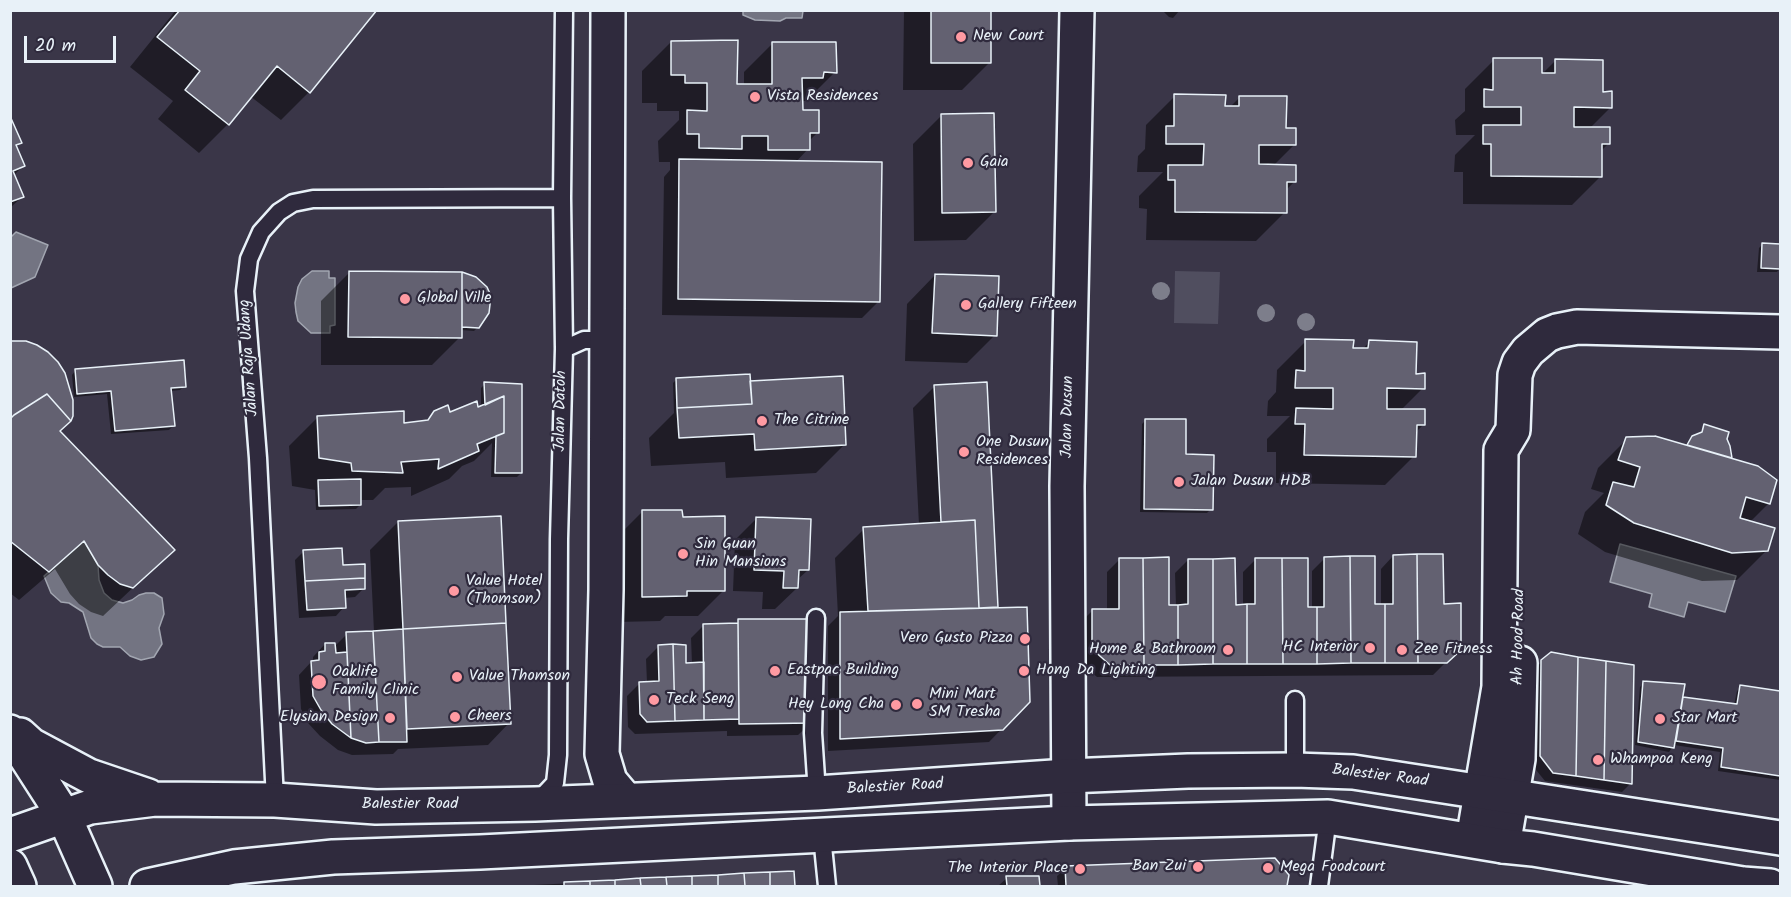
<!DOCTYPE html>
<html>
<head>
<meta charset="utf-8">
<style>
  body { margin:0 }
  #map { position:relative; width:1791px; height:897px; overflow:hidden; background:#3a3648; font-family:Kalam,sans-serif }
  canvas { display:block }
  .frame { position:absolute; inset:0; border:12px solid #e8f1f8; pointer-events:none }
  .scale { position:absolute; left:24px; top:36px; width:92px; height:27px; box-sizing:border-box; border:3px solid #e8f1f8; border-top:0; padding-left:8px; font-size:18px; line-height:21px; white-space:nowrap; color:#e8f1f8; -webkit-text-stroke:4px #2f2a3d; paint-order:stroke }
</style>
</head>
<body>
<div id="map">
<canvas width="1791" height="897"></canvas>
<div class="frame"></div>
<div class="scale">20 m</div>
</div>
<script>
const c = document.querySelector('canvas').getContext('2d');
c.lineJoin = 'round';
function fill(path, color) {
  c.fillStyle = color;
  c.fill(path, 'evenodd');
}
function shape(rows) {
  const path = new Path2D();
  for (const r of rows) {
    path.moveTo(r[0], r[1]);
    for (let i = 2; i < r.length; i += 2) path.lineTo(r[i], r[i + 1]);
  }
  return path;
}
function strokePath(path, color, width, dash) {
  c.strokeStyle = color;
  c.lineWidth = width;
  c.lineCap = dash ? 'butt' : 'round';
  c.setLineDash(dash || []);
  c.stroke(path);
}
function drawText(font, color, halo, rows, align = 'center') {
  c.font = font + ' Kalam,sans-serif';
  c.lineWidth = 4.5;
  c.setLineDash([]);
  c.textBaseline = 'middle';
  c.strokeStyle = halo;
  c.fillStyle = color;
  for (const [text, x, y, turn = 0] of rows) {
    c.save();
    c.translate(x, y);
    c.rotate((+turn || 0) * Math.PI / 180);
    c.textAlign = isNaN(turn) ? turn : align;
    if (halo) c.strokeText(text, 0, 0);
    c.fillText(text, 0, 0);
    c.restore();
  }
}
const green = shape([
  [1175,271,1220,272,1218,324,1174,323]
]);
const water = shape([
  [743,11,743,10,803,11,802,18,786,18,780,21,755,20,743,15,743,11],
  [16,232,48,245,35,277,11,288,11,237,16,232],
  [312,271,329,271,329,278,335,278,335,325,330,326,330,333,311,333,298,321,296,312,295,303,298,287,302,279,312,271],
  [84,541,98,565,99,580,104,593,112,600,123,603,132,600,139,595,146,593,154,593,162,598,164,614,159,628,162,644,154,657,141,660,130,656,120,647,103,647,97,644,91,638,83,612,69,603,61,602,51,593,44,576,84,541],
  [1620,544,1736,576,1725,612,1688,602,1684,617,1649,607,1652,594,1610,582,1620,544]
]);
const shadow = shape([
  [176,10,375,10,309,92,281,120,250,96,228,124,199,153,158,119,173,101,130,67],
  [904,10,990,10,990,62,962,90,903,90],
  [1162,10,1180,10,1173,18,1169,17],
  [671,42,736,86,744,86,744,72,773,43,835,72,806,101,801,101,801,112,818,132,808,142,808,149,795,163,879,301,862,318,662,315,664,177,670,170,670,162,659,162,658,141,679,120,679,111,657,111,657,103,642,103,642,71],
  [1494,60,1540,76,1555,61,1602,93,1611,107,1590,128,1609,143,1601,151,1601,176,1572,205,1463,204,1463,172,1454,172,1455,155,1475,135,1456,135,1455,120,1465,111,1465,89],
  [1175,96,1224,108,1229,108,1240,97,1285,129,1294,145,1273,166,1294,182,1285,191,1285,212,1256,241,1146,240,1147,209,1139,208,1139,196,1163,172,1137,172,1138,156,1145,149,1146,125],
  [941,116,995,211,966,240,914,241,913,144],
  [10,119,21,142,15,148,23,166,13,176,22,197,10,208],
  [1763,244,1780,245,1780,268,1777,272,1757,272,1759,248],
  [349,273,478,327,474,331,461,330,460,337,432,365,321,365,321,301],
  [935,275,995,335,967,363,905,361,907,304],
  [1306,341,1352,350,1362,350,1369,342,1415,375,1423,388,1401,410,1423,425,1415,433,1414,456,1385,485,1276,483,1276,452,1267,452,1267,439,1290,416,1267,416,1268,401,1276,392,1277,370],
  [10,343,58,432,173,550,103,616,91,612,79,604,70,594,55,569,19,600,10,593],
  [75,371,184,386,180,390,170,391,173,426,169,430,111,434,107,394,74,397,72,375],
  [677,379,749,383,845,444,816,473,726,478,725,462,651,466,649,438,674,413,673,383],
  [485,384,521,473,517,477,491,477,492,443,474,461,462,466,449,479,411,496,411,487,385,488,373,500,360,500,360,505,356,509,316,510,315,490,292,486,289,446,317,418,403,425,425,422,435,413,449,415,481,408,481,388],
  [986,384,997,607,994,609,1029,701,989,742,828,751,828,626,838,616,835,558,864,529,919,525,913,408,935,386],
  [1146,420,1185,456,1211,509,1207,513,1140,512,1142,424],
  [1705,425,1725,439,1730,457,1729,459,1768,504,1750,522,1766,551,1737,580,1702,581,1605,552,1578,534,1585,512,1604,493,1591,489,1598,468,1627,439,1686,446,1689,442,1699,435],
  [642,512,681,518,724,590,698,616,665,616,660,621,617,622,616,538],
  [757,518,808,570,797,580,797,588,775,609,762,609,763,592,733,591,735,540],
  [398,522,509,723,488,745,398,749,393,754,352,755,338,750,320,736,308,723,301,709,299,675,313,660,313,657,325,644,334,647,347,634,374,632,370,550],
  [304,551,341,567,364,588,355,597,344,598,344,607,336,616,299,618,295,560],
  [1393,556,1446,662,1433,675,1097,677,1080,662,1080,623,1093,610,1107,610,1107,572,1120,559,1168,606,1176,606,1175,573,1188,560,1234,606,1243,606,1243,572,1256,559,1307,608,1312,608,1312,571,1325,558,1374,606,1381,606,1381,569],
  [739,621,811,723,798,735,727,736,727,731,635,734,628,727,627,696,640,683,647,683,646,659,659,646,684,664,692,664,691,638,704,625,735,625],
  [1542,662,1632,666,1630,784,1622,792,1545,781,1532,765,1533,670],
  [1644,683,1681,698,1734,705,1737,691,1741,687,1780,692,1780,780,1718,771,1720,752,1674,745,1669,752,1635,745,1640,687],
  [1066,868,1287,875,1285,886,1058,886,1057,876],
  [793,872,793,886,514,886],
  [1038,877,1038,886,998,886,1007,878]
]);
const building = shape([
  [180,10,377,10,310,93,277,66,229,125,185,90,200,71,157,37,180,10],
  [931,10,991,10,991,63,931,63,931,10],
  [738,40,737,84,772,84,772,42,836,42,837,73,824,72,823,78,802,78,803,110,819,110,819,133,810,133,810,150,768,150,768,136,742,136,742,149,699,148,699,134,687,134,687,110,707,111,707,83,685,83,685,75,671,75,671,41,738,40],
  [1493,58,1542,58,1542,73,1555,73,1555,59,1603,60,1603,92,1612,91,1612,108,1574,107,1574,127,1610,127,1610,144,1602,144,1602,177,1491,176,1491,144,1483,144,1483,125,1521,125,1521,107,1484,107,1484,89,1493,90,1493,58],
  [1174,94,1226,95,1225,106,1239,106,1239,96,1287,96,1286,128,1296,128,1296,145,1259,145,1259,164,1296,165,1296,182,1287,182,1287,213,1175,212,1175,180,1168,180,1168,165,1203,165,1204,144,1166,144,1166,126,1174,126,1174,94],
  [994,113,996,212,942,213,941,114,994,113],
  [10,116,22,143,16,145,25,166,13,171,24,197,10,202,10,116],
  [679,159,882,162,880,302,678,299,679,159],
  [1762,243,1780,244,1780,269,1761,268,1762,243],
  [349,271,462,272,462,338,348,337,349,271],
  [462,272,476,277,487,287,491,296,489,313,479,328,462,327,462,272],
  [935,274,999,276,997,336,932,333,935,274],
  [1305,339,1354,340,1353,348,1368,348,1369,340,1417,342,1416,374,1425,373,1425,389,1387,388,1387,409,1425,409,1425,425,1417,425,1416,457,1304,455,1305,424,1295,424,1296,408,1333,409,1333,388,1295,388,1296,370,1305,371,1305,339],
  [10,341,26,341,37,345,48,352,58,362,65,373,73,400,73,416,71,421,47,394,14,415,10,419,10,341],
  [184,360,186,387,171,388,175,426,115,431,111,391,77,394,75,369,184,360],
  [750,374,752,404,677,408,676,378,750,374],
  [843,376,846,445,755,450,754,434,679,438,677,408,752,404,750,381,843,376],
  [484,382,522,384,522,473,495,473,496,436,504,433,504,396,485,405,484,382],
  [987,382,998,607,979,608,975,520,941,522,934,385,987,382],
  [47,394,71,421,60,431,175,550,133,588,120,584,108,575,98,565,84,541,49,572,10,541,10,419,14,415,47,394],
  [504,396,504,433,477,444,479,451,438,469,439,459,401,462,403,473,352,471,351,463,319,458,317,416,404,411,404,423,428,420,434,411,448,405,450,412,477,401,478,407,504,396],
  [1145,419,1186,419,1186,454,1214,455,1213,510,1144,509,1145,419],
  [1704,424,1729,432,1727,439,1730,446,1732,458,1687,445,1692,436,1702,432,1704,424],
  [1655,436,1758,466,1777,480,1770,504,1746,497,1740,518,1775,528,1768,551,1732,553,1634,523,1606,505,1613,482,1634,487,1640,467,1618,460,1626,437,1655,436],
  [361,479,361,505,319,506,318,480,361,479],
  [642,510,682,510,683,517,725,516,725,591,687,591,687,596,642,597,642,510],
  [501,516,506,623,403,629,398,521,501,516],
  [756,517,811,519,809,570,799,570,798,588,783,588,784,571,754,570,756,517],
  [975,520,979,608,868,611,863,527,975,520],
  [342,548,343,565,365,564,365,578,305,581,303,550,342,548],
  [1417,554,1418,663,1385,663,1385,604,1393,604,1393,555,1417,554],
  [1417,554,1443,554,1444,604,1461,603,1461,650,1447,663,1418,663,1417,554],
  [1350,556,1351,663,1317,664,1317,607,1324,607,1324,557,1350,556],
  [1350,556,1375,556,1375,604,1385,604,1385,663,1351,663,1350,556],
  [1169,557,1169,605,1178,605,1178,665,1144,665,1143,558,1169,557],
  [1119,558,1143,558,1144,665,1110,665,1092,649,1092,609,1119,609,1119,558],
  [1235,558,1236,605,1247,604,1247,664,1213,664,1213,559,1235,558],
  [1255,558,1282,558,1283,664,1247,664,1247,604,1255,604,1255,558],
  [1282,558,1308,558,1308,607,1317,607,1317,664,1283,664,1282,558],
  [1188,559,1213,559,1213,664,1178,665,1178,605,1188,604,1188,559],
  [365,578,365,589,345,590,346,608,307,610,305,581,365,578],
  [1027,607,1030,702,1003,730,840,739,840,612,1027,607],
  [738,619,812,619,813,723,739,724,738,619],
  [506,623,511,724,407,729,403,629,506,623],
  [738,623,739,719,704,720,703,624,738,623],
  [403,629,407,742,379,742,373,631,403,629],
  [373,631,379,742,366,743,351,738,346,632,373,631],
  [325,643,335,643,336,653,347,652,351,738,332,724,321,710,313,696,311,661,319,660,319,652,325,651,325,643],
  [673,644,686,645,686,663,704,662,704,720,675,721,673,644],
  [673,644,675,721,647,722,640,714,639,682,659,681,658,645,673,644],
  [1551,652,1578,657,1576,776,1553,773,1540,756,1541,660,1551,652],
  [1578,657,1606,661,1604,780,1576,776,1578,657],
  [1606,661,1634,665,1632,784,1604,780,1606,661],
  [1643,681,1685,684,1674,748,1638,742,1643,681],
  [1740,685,1780,691,1780,776,1721,767,1723,748,1676,741,1683,697,1737,704,1740,685],
  [1275,858,1289,875,1287,886,1066,886,1065,866,1275,858],
  [794,871,795,886,770,886,770,872,794,871],
  [770,872,770,886,745,886,744,873,770,872],
  [744,873,745,886,718,886,718,875,744,873],
  [718,875,718,886,692,886,692,876,718,875],
  [692,876,692,886,667,886,666,877,692,876],
  [1006,876,1039,876,1040,886,1007,886,1006,876],
  [666,877,667,886,641,886,640,878,666,877],
  [640,878,641,886,615,886,615,880,640,878],
  [615,880,615,886,590,886,590,881,615,880],
  [590,881,590,886,564,886,564,882,590,881]
]);
const service = shape([
  [564,349,584,340,605,340],
  [816,618,813,733,817,793],
  [1295,770,1295,700],
  [275,800,258,458,245,291,249,259,261,232,279,212,293,203,313,199,562,198],
  [538,801,555,783,558,755,559,539,564,349,562,198,564,10],
  [822,836,827,886],
  [1319,886,1328,817]
]);
const minor = shape([
  [608,10,606,590,602,754,610,781,626,800],
  [1069,823,1067,486,1077,10],
  [1473,840,1499,687,1501,450,1513,430,1515,375,1519,363,1528,351,1547,335,1557,331,1577,327,1780,332],
  [1503,846,1518,759,1520,663]
]);
const primary = shape([
  [10,732,64,816,95,886],
  [20,735,31,745,89,776,148,796],
  [10,835,90,807,155,799,275,800,376,807,535,804,817,793,1068,776,1188,771,1295,770,1353,772,1780,838],
  [10,866,19,886],
  [147,886,234,867,333,857,480,852,1069,823,1328,817,1503,846,1533,849,1743,884,1770,886]
]);
const trees = [
  [1161,291],
  [1266,313],
  [1306,322]
];
const markers = [
  [961,37,6,"#ff9aa2"],
  [755,97,6,"#ff9aa2"],
  [968,163,6,"#ff9aa2"],
  [405,299,6,"#ff9aa2"],
  [966,305,6,"#ff9aa2"],
  [762,421,6,"#ff9aa2"],
  [964,452,6,"#ff9aa2"],
  [1179,482,6,"#ff9aa2"],
  [683,554,6,"#ff9aa2"],
  [454,591,6,"#ff9aa2"],
  [1025,639,6,"#ff9aa2"],
  [1370,648,6,"#ff9aa2"],
  [1228,650,6,"#ff9aa2"],
  [1402,650,6,"#ff9aa2"],
  [775,671,6,"#ff9aa2"],
  [1024,671,6,"#ff9aa2"],
  [457,677,6,"#ff9aa2"],
  [319,682,8,"#ff9aa2"],
  [654,700,6,"#ff9aa2"],
  [917,704,6,"#ff9aa2"],
  [896,705,6,"#ff9aa2"],
  [455,717,6,"#ff9aa2"],
  [390,718,6,"#ff9aa2"],
  [1660,719,6,"#ff9aa2"],
  [1598,760,6,"#ff9aa2"],
  [1198,867,6,"#ff9aa2"],
  [1268,868,6,"#ff9aa2"],
  [1080,869,6,"#ff9aa2"]
];
const poiNames = [
  ["New Court",973,37],
  ["Vista Residences",767,97],
  ["Gaia",980,163],
  ["Global Ville",417,299],
  ["Gallery Fifteen",978,305],
  ["The Citrine",774,421],
  ["One Dusun",976,443],
  ["Residences",976,461],
  ["Jalan Dusun HDB",1191,482],
  ["Sin Guan",695,545],
  ["Hin Mansions",695,563],
  ["Value Hotel",466,582],
  ["(Thomson)",466,600],
  ["Vero Gusto Pizza",1013,639,"right"],
  ["HC Interior",1358,648,"right"],
  ["Home & Bathroom",1216,650,"right"],
  ["Zee Fitness",1414,650],
  ["Eastpac Building",787,671],
  ["Hong Da Lighting",1036,671],
  ["Oaklife",332,673],
  ["Family Clinic",332,691],
  ["Value Thomson",469,677],
  ["Mini Mart",929,695],
  ["SM Tresha",929,713],
  ["Teck Seng",666,700],
  ["Hey Long Cha",884,705,"right"],
  ["Cheers",467,717],
  ["Elysian Design",378,718,"right"],
  ["Star Mart",1672,719],
  ["Whampoa Keng",1610,760],
  ["Ban Zui",1186,867,"right"],
  ["Mega Foodcourt",1280,868],
  ["The Interior Place",1068,869,"right"]
];
const streetNames = [
  ["Jalan Raja Udang",250,358,-94],
  ["Jalan Datoh",562,411,-89],
  ["Jalan Dusun",1069,417,-89],
  ["Ah Hood Road",1520,637,-89],
  ["Balestier Road",1380,777,7],
  ["Balestier Road",895,788,-3],
  ["Balestier Road",410,805]
];
fill(green, '#504e5f');
fill(water, '#737482');
strokePath(water, '#a2a6b1', 1.5);
fill(shadow, '#0007');
fill(building, '#636171');
strokePath(building, '#e8f1f8', 1.5);
strokePath(service, '#e8f1f8', 21);
strokePath(minor, '#e8f1f8', 38);
strokePath(primary, '#e8f1f8', 38);
strokePath(service, '#2f2a3d', 16);
strokePath(minor, '#2f2a3d', 33);
strokePath(primary, '#2f2a3d', 33);
c.fillStyle = '#7d7e8b';
for (const [x, y] of trees) {
  c.beginPath();
  c.arc(x, y, 9, 0, 2 * Math.PI);
  c.fill();
}
for (const [x, y, r, color] of markers) {
  const dot = new Path2D();
  dot.arc(x, y, r, 0, 2 * Math.PI);
  c.fillStyle = color;
  c.fill(dot);
  strokePath(dot, '#2f2a3d', 2);
}
drawText('16px', '#e8f1f8', '#2f2a3d', poiNames, 'left');
drawText('16px', '#e8f1f8', '#2f2a3d', streetNames);
</script>
</body>
</html>
